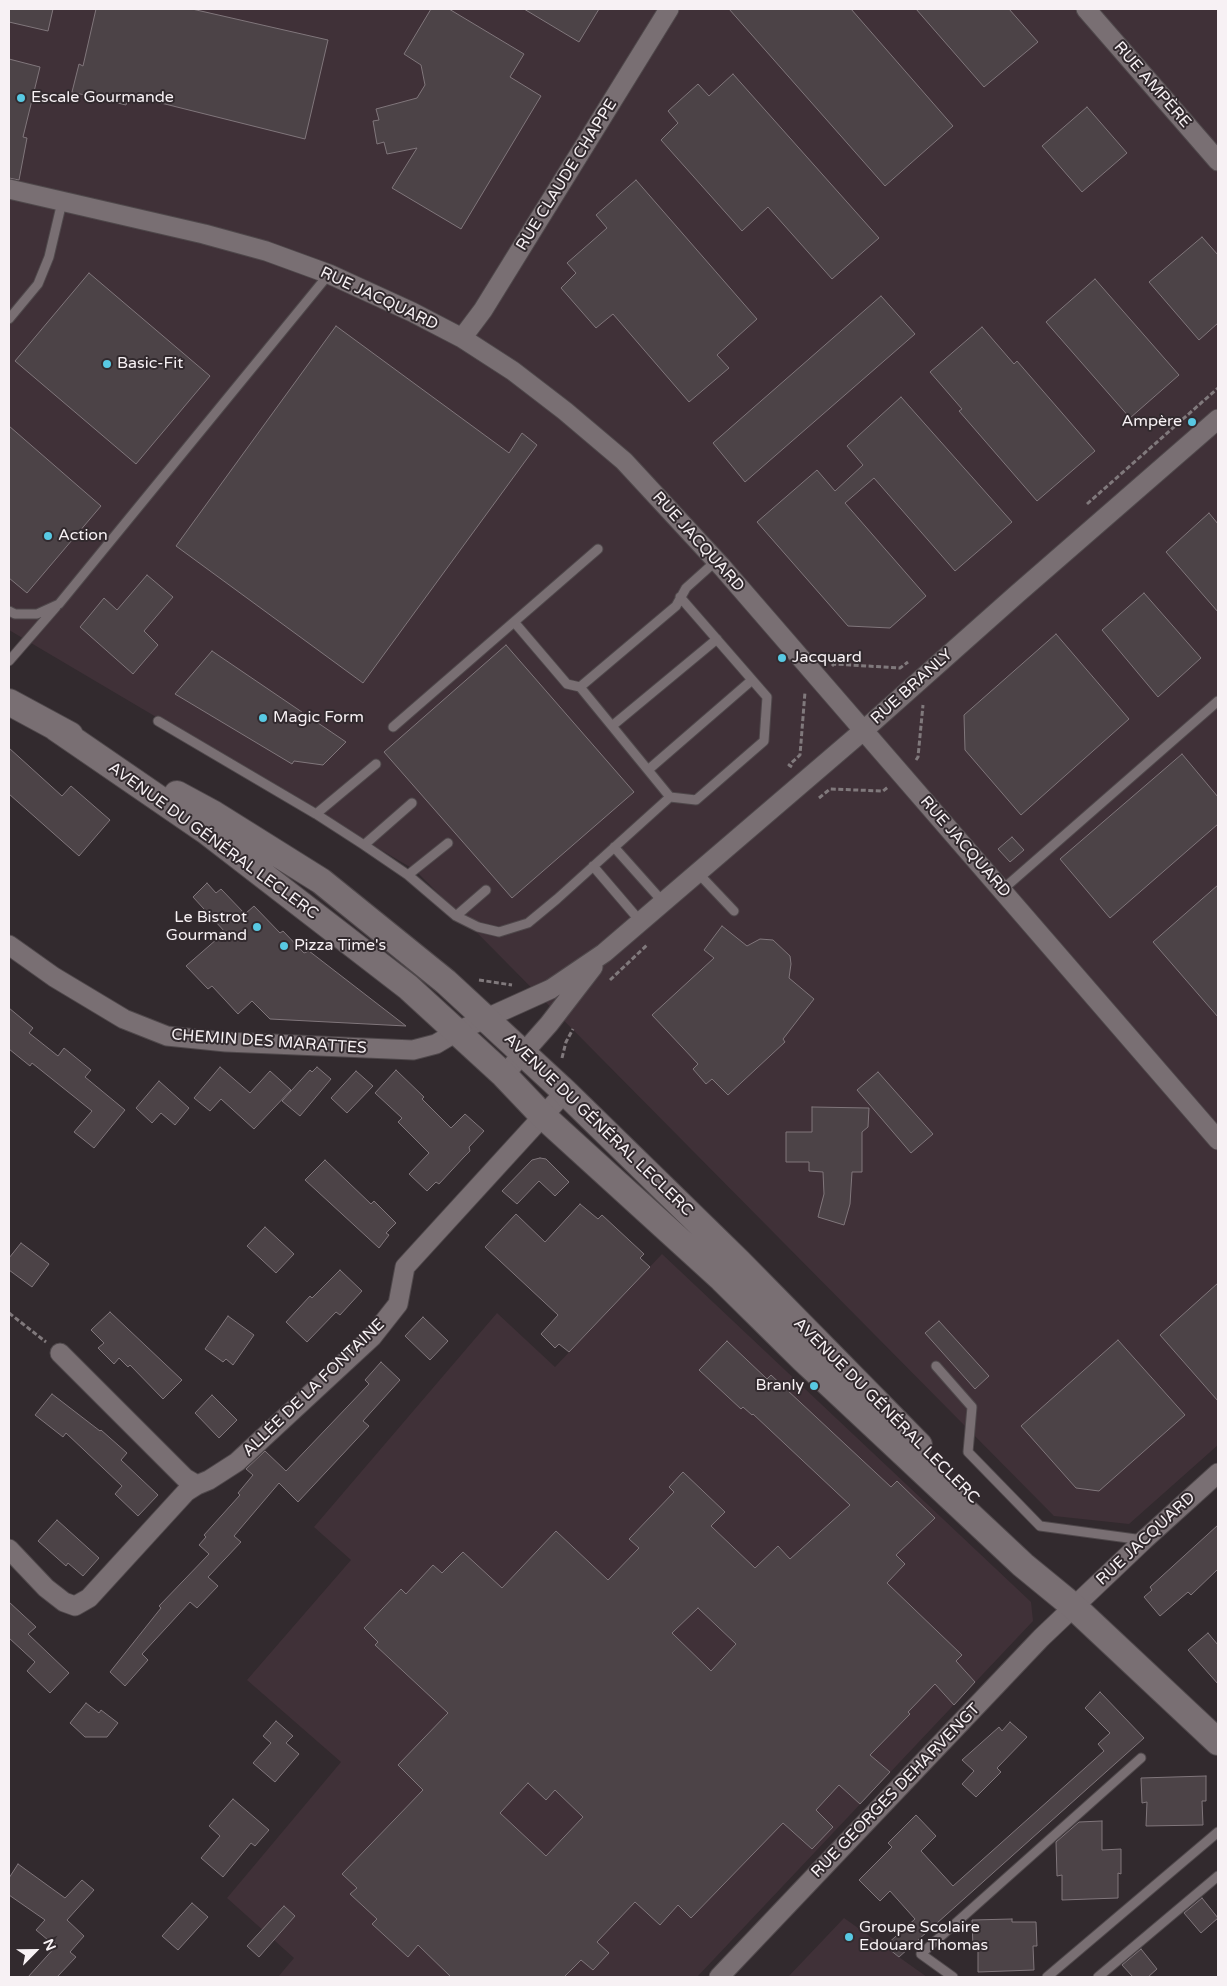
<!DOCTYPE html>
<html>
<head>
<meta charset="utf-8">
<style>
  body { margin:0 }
  #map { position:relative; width:1227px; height:1986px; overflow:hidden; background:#322a2e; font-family:"Varela Round",sans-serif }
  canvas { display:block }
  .frame { position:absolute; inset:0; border:10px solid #f7f1f4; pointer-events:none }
  .north { position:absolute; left:10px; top:1926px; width:50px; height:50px; -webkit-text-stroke:4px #322a2e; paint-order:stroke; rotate:67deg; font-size:14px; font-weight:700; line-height:20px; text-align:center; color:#f7f1f4 }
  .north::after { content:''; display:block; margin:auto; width:18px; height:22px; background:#f7f1f4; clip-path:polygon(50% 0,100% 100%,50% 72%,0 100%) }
</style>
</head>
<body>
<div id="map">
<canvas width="1227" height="1986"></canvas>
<div class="frame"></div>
<div class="north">N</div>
</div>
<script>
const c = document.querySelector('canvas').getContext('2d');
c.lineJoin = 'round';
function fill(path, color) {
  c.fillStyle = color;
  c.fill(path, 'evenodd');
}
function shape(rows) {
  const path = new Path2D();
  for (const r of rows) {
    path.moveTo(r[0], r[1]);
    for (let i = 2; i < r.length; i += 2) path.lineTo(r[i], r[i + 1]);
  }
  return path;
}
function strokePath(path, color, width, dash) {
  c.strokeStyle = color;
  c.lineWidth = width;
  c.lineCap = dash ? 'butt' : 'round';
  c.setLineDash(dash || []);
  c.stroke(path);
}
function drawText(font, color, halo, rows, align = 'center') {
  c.font = font + ' "Varela Round",sans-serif';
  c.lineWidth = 4;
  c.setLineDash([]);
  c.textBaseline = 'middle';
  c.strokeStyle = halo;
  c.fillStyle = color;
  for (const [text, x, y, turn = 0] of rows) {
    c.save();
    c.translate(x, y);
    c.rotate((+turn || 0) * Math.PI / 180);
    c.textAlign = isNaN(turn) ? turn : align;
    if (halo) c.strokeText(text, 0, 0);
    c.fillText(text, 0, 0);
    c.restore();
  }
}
const built = shape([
  [9,9,1218,9,1218,1445,1129,1524,1054,1516,415,870,9,630],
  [662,1254,1031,1602,1033,1621,697,1977,278,1977,294,1958,227,1898,341,1762,247,1680,351,1560,314,1527,497,1313,555,1367],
  [844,1918,927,1977,788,1977]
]);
const building = shape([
  [9,9,53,9,48,31,9,22,9,9],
  [96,9,192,9,328,40,305,139,129,95,126,105,72,92,79,64,83,66,96,9],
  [431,9,449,9,524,54,510,77,541,96,461,229,392,188,417,148,387,154,384,142,377,144,373,121,379,120,376,109,417,98,425,85,421,65,404,54,431,9],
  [524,9,599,9,579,42,524,9],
  [729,9,851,9,953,126,885,186,729,9],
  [916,9,1009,9,1038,42,984,87,916,9],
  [9,59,40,67,23,137,27,138,19,180,9,178,9,59],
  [733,74,879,238,832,279,768,207,742,231,661,140,678,123,668,111,698,84,709,96,733,74],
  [1087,107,1127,153,1082,192,1042,146,1087,107],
  [636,180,757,319,717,355,729,368,689,402,613,314,596,328,561,288,576,273,567,263,607,228,596,215,636,180],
  [1202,237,1218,255,1218,323,1199,340,1149,282,1202,237],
  [89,273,210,376,136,464,15,361,89,273],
  [1095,279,1179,375,1130,418,1046,322,1095,279],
  [881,296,915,334,745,482,713,443,881,296],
  [336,326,509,453,522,433,537,445,363,683,176,546,336,326],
  [982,327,1014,364,1017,361,1095,451,1037,501,959,411,962,409,930,372,982,327],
  [901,397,1012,522,955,571,874,478,845,503,926,596,890,628,848,626,757,522,817,470,835,491,863,465,847,446,901,397],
  [9,426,101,506,27,593,9,578,9,426],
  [1209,513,1218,524,1218,612,1166,552,1209,513],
  [147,575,173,597,144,631,158,645,133,674,80,627,104,598,117,610,147,575],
  [1144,593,1201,658,1158,697,1102,630,1144,593],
  [1056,634,1129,719,1021,815,965,750,964,715,1056,634],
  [506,645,634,792,512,898,384,752,506,645],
  [212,651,346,742,323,765,294,761,292,764,175,694,212,651],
  [9,748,62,796,71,786,110,820,79,856,9,794,9,748],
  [1182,754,1218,797,1218,824,1110,918,1060,859,1182,754],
  [1012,837,1024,850,1010,862,998,849,1012,837],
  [207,883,216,893,221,889,245,914,254,906,280,933,283,931,304,953,309,951,406,1026,270,1019,252,1001,238,1014,212,986,208,989,186,966,225,932,193,897,207,883],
  [1218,885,1218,1017,1153,942,1218,885],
  [722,926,747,946,760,939,773,940,790,956,791,964,789,978,814,999,783,1039,785,1042,728,1095,712,1079,706,1084,693,1069,698,1064,652,1015,714,958,704,950,722,926],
  [9,1008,33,1028,29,1033,58,1056,64,1048,91,1070,85,1077,125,1110,94,1148,74,1132,92,1111,32,1063,30,1066,9,1049,9,1008],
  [220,1067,250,1093,270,1071,291,1090,254,1129,221,1099,210,1111,194,1098,220,1067],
  [317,1067,331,1079,300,1116,282,1101,310,1070,312,1072,317,1067],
  [396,1070,424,1097,422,1099,451,1128,465,1114,484,1131,469,1147,470,1151,464,1157,439,1184,436,1182,427,1191,409,1174,429,1153,398,1122,402,1118,375,1093,396,1070],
  [356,1071,373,1086,347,1113,331,1098,356,1071],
  [878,1072,933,1134,911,1153,857,1090,878,1072],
  [159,1081,189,1108,175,1125,161,1113,152,1123,136,1108,159,1081],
  [812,1107,869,1108,868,1127,862,1132,862,1172,852,1172,850,1204,844,1225,818,1217,824,1194,823,1172,809,1171,809,1162,786,1162,786,1132,812,1132,812,1107],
  [540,1158,546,1159,569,1182,555,1196,539,1181,517,1204,502,1191,532,1160,540,1158],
  [325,1160,371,1204,374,1201,396,1223,386,1233,389,1235,379,1248,305,1180,325,1160],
  [580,1204,598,1219,602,1215,644,1254,640,1258,650,1267,569,1352,559,1344,555,1348,541,1334,558,1315,485,1247,516,1214,545,1242,580,1204],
  [265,1227,294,1254,276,1273,247,1246,265,1227],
  [21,1243,49,1264,32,1287,9,1270,9,1258,21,1243],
  [340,1270,362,1291,340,1315,336,1312,307,1342,286,1322,310,1296,312,1298,340,1270],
  [1218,1283,1218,1401,1160,1335,1218,1283],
  [110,1312,182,1380,163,1399,130,1365,128,1367,119,1358,114,1364,98,1348,104,1343,91,1330,110,1312],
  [228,1316,254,1335,233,1365,226,1359,223,1362,205,1349,228,1316],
  [423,1317,448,1341,430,1360,405,1336,423,1317],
  [939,1321,989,1376,975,1389,925,1333,939,1321],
  [1118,1340,1185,1415,1099,1491,1076,1488,1021,1426,1118,1340],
  [727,1341,767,1379,771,1375,891,1487,897,1481,935,1518,896,1555,905,1564,887,1583,962,1655,956,1661,975,1682,954,1705,935,1684,908,1712,910,1714,870,1755,890,1772,860,1804,839,1785,816,1810,833,1827,812,1849,783,1823,691,1918,678,1905,660,1925,635,1902,597,1942,609,1953,593,1970,581,1960,564,1977,451,1977,418,1945,408,1957,372,1924,377,1919,350,1894,357,1888,342,1874,423,1790,398,1765,448,1713,375,1645,378,1642,364,1628,401,1589,406,1594,433,1565,442,1573,463,1552,502,1588,556,1531,608,1580,639,1548,629,1539,674,1492,669,1487,683,1472,725,1512,711,1526,755,1568,778,1546,790,1559,850,1505,753,1414,752,1415,743,1407,741,1409,699,1370,727,1341],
  [698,1608,736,1644,711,1671,672,1633,698,1608],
  [528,1783,546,1800,555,1790,583,1817,546,1856,500,1813,528,1783],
  [381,1362,400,1380,363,1421,369,1426,298,1502,279,1483,234,1536,241,1542,208,1577,218,1586,197,1608,190,1602,142,1654,148,1660,125,1686,110,1672,161,1608,159,1606,209,1554,199,1545,206,1537,204,1535,240,1495,238,1493,253,1475,246,1469,265,1451,286,1471,369,1384,365,1380,381,1362],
  [52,1394,100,1431,101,1430,127,1453,121,1460,158,1495,138,1516,115,1494,122,1486,66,1433,63,1437,35,1415,52,1394],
  [212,1395,237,1420,219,1438,195,1413,212,1395],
  [57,1520,99,1558,83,1576,68,1563,66,1566,38,1541,57,1520],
  [1218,1525,1218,1569,1191,1595,1188,1592,1160,1616,1144,1597,1152,1590,1150,1587,1218,1525],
  [9,1602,36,1627,28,1634,69,1673,50,1693,27,1671,35,1662,9,1638,9,1602],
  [1208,1633,1218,1645,1218,1684,1188,1650,1208,1633],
  [1100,1692,1144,1738,899,1957,885,1946,915,1919,890,1891,880,1901,859,1880,892,1847,888,1843,916,1815,936,1836,921,1851,953,1886,1104,1751,1098,1744,1110,1733,1085,1708,1100,1692],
  [86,1703,99,1713,101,1710,118,1723,107,1737,85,1737,70,1723,86,1703],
  [276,1721,293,1736,286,1743,299,1754,275,1782,253,1763,271,1743,263,1736,276,1721],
  [1010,1722,1027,1737,997,1768,1001,1772,976,1797,962,1784,974,1771,962,1760,999,1727,1002,1731,1010,1722],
  [1206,1776,1206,1801,1202,1801,1203,1825,1146,1826,1147,1802,1142,1803,1141,1778,1206,1776],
  [233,1799,269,1830,255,1846,251,1843,223,1877,201,1858,220,1836,209,1826,233,1799],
  [1102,1821,1102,1850,1121,1849,1121,1874,1118,1873,1118,1898,1062,1900,1062,1875,1057,1876,1056,1842,1079,1822,1102,1821],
  [18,1864,65,1898,82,1880,94,1890,67,1920,84,1936,70,1952,76,1957,57,1977,28,1977,57,1945,50,1938,48,1940,36,1930,45,1920,9,1895,9,1878,18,1864],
  [1202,1898,1218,1918,1201,1933,1184,1913,1202,1898],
  [192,1903,208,1917,178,1950,162,1936,192,1903],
  [284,1906,295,1916,259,1957,247,1946,284,1906],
  [1012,1919,1012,1922,1036,1922,1037,1946,1033,1946,1034,1970,978,1972,978,1948,973,1948,972,1920,1012,1919],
  [1141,1949,1157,1969,1148,1977,1133,1977,1122,1965,1141,1949]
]);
const path = shape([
  [1087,504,1218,388],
  [832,666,834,664,900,668,908,662],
  [916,760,918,757,923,705],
  [792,767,789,765,800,755,805,692],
  [819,798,830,789,883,791,888,787],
  [479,980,512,985],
  [610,980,647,945],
  [562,1058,566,1042,573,1029],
  [9,1313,46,1342]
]);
const service = shape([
  [9,319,38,284,49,257,62,202],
  [9,611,15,614,37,614,59,604,329,274],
  [515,623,567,684,580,687,676,606,686,588,716,561],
  [9,661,56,607],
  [158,721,316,814,364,845,408,875,456,916,478,927,499,932,528,923,557,899,670,797,580,687],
  [612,726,717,639],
  [393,727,598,549],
  [648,770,752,680],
  [670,797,696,800,764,741,767,697,680,597],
  [316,814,376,764],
  [364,845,412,803],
  [614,847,663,902],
  [593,866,640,921],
  [697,872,734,911],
  [408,875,448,843],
  [1002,890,1218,701],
  [456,916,486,890],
  [936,1366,972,1407,968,1452,1040,1526,1143,1540],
  [953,1977,921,1954,1141,1758],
  [1047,1977,1218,1832],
  [1098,1977,1218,1876]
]);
const minor = shape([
  [1086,9,1218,161],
  [9,189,204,234,266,251,329,274,412,312,462,338,513,371,565,411,624,461,722,567,1218,1140],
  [462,338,483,310,669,9],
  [9,945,54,977,124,1019,167,1036,226,1042,413,1050,436,1044,458,1031,551,989,604,953,864,730,1017,594,1218,419],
  [504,1075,549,1024,593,967],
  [60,1353,185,1478,197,1485],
  [9,1549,46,1588,64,1602,75,1606,89,1598,186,1492,197,1485,209,1480,237,1462,372,1337,398,1304,405,1267,565,1092],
  [719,1977,1041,1638,1144,1540,1218,1473]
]);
const secondary = shape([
  [9,702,70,735],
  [56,728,206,831,408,987,504,1075,543,1116,722,1279,803,1359,1023,1565,1073,1606,1218,1742],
  [177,794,214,814,321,881,446,982,565,1092,739,1262,919,1445]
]);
const markers = [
  [21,98,5,"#58c9e3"],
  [107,364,5,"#58c9e3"],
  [1192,422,5,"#58c9e3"],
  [48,536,5,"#58c9e3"],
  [782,658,5,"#58c9e3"],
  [263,718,5,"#58c9e3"],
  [257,927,5,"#58c9e3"],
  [284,946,5,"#58c9e3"],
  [814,1386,5,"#58c9e3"],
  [849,1937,5,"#58c9e3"]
];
const streetNames = [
  ["RUE AMPÈRE",1152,85,49],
  ["RUE CLAUDE CHAPPE",567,175,-58],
  ["RUE JACQUARD",379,299,25],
  ["RUE JACQUARD",698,542,48],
  ["RUE BRANLY",912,687,-42],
  ["AVENUE DU GÉNÉRAL LECLERC",213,841,36],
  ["RUE JACQUARD",965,847,49],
  ["CHEMIN DES MARATTES",269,1042,4],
  ["AVENUE DU GÉNÉRAL LECLERC",598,1125,44],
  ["ALLÉE DE LA FONTAINE",314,1388,-44],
  ["AVENUE DU GÉNÉRAL LECLERC",886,1411,45],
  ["RUE JACQUARD",1146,1539,-43],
  ["RUE GEORGES DEHARVENGT",896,1791,-46]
];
const poiNames = [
  ["Escale Gourmande",31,98],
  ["Basic-Fit",117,364],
  ["Ampère",1182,422,"right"],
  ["Action",58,536],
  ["Jacquard",792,658],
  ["Magic Form",273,718],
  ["Le Bistrot",247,918,"right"],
  ["Gourmand",247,936,"right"],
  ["Pizza Time's",294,946],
  ["Branly",804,1386,"right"],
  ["Groupe Scolaire",859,1928],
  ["Edouard Thomas",859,1946]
];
fill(built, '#403138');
fill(building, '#4c4347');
strokePath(building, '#80767b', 1);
strokePath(service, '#4f484b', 11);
strokePath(minor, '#4f484b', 21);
strokePath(secondary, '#4f484b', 28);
strokePath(path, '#80797c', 3, [5, 2.5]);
strokePath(service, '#796f73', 9);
strokePath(minor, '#796f73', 19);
strokePath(secondary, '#796f73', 26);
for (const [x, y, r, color] of markers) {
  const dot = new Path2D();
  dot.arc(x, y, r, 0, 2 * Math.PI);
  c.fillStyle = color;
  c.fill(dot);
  strokePath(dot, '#322a2e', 2);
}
drawText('16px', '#f7f1f4', '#322a2e', streetNames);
drawText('16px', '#f7f1f4', '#322a2e', poiNames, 'left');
</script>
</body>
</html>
